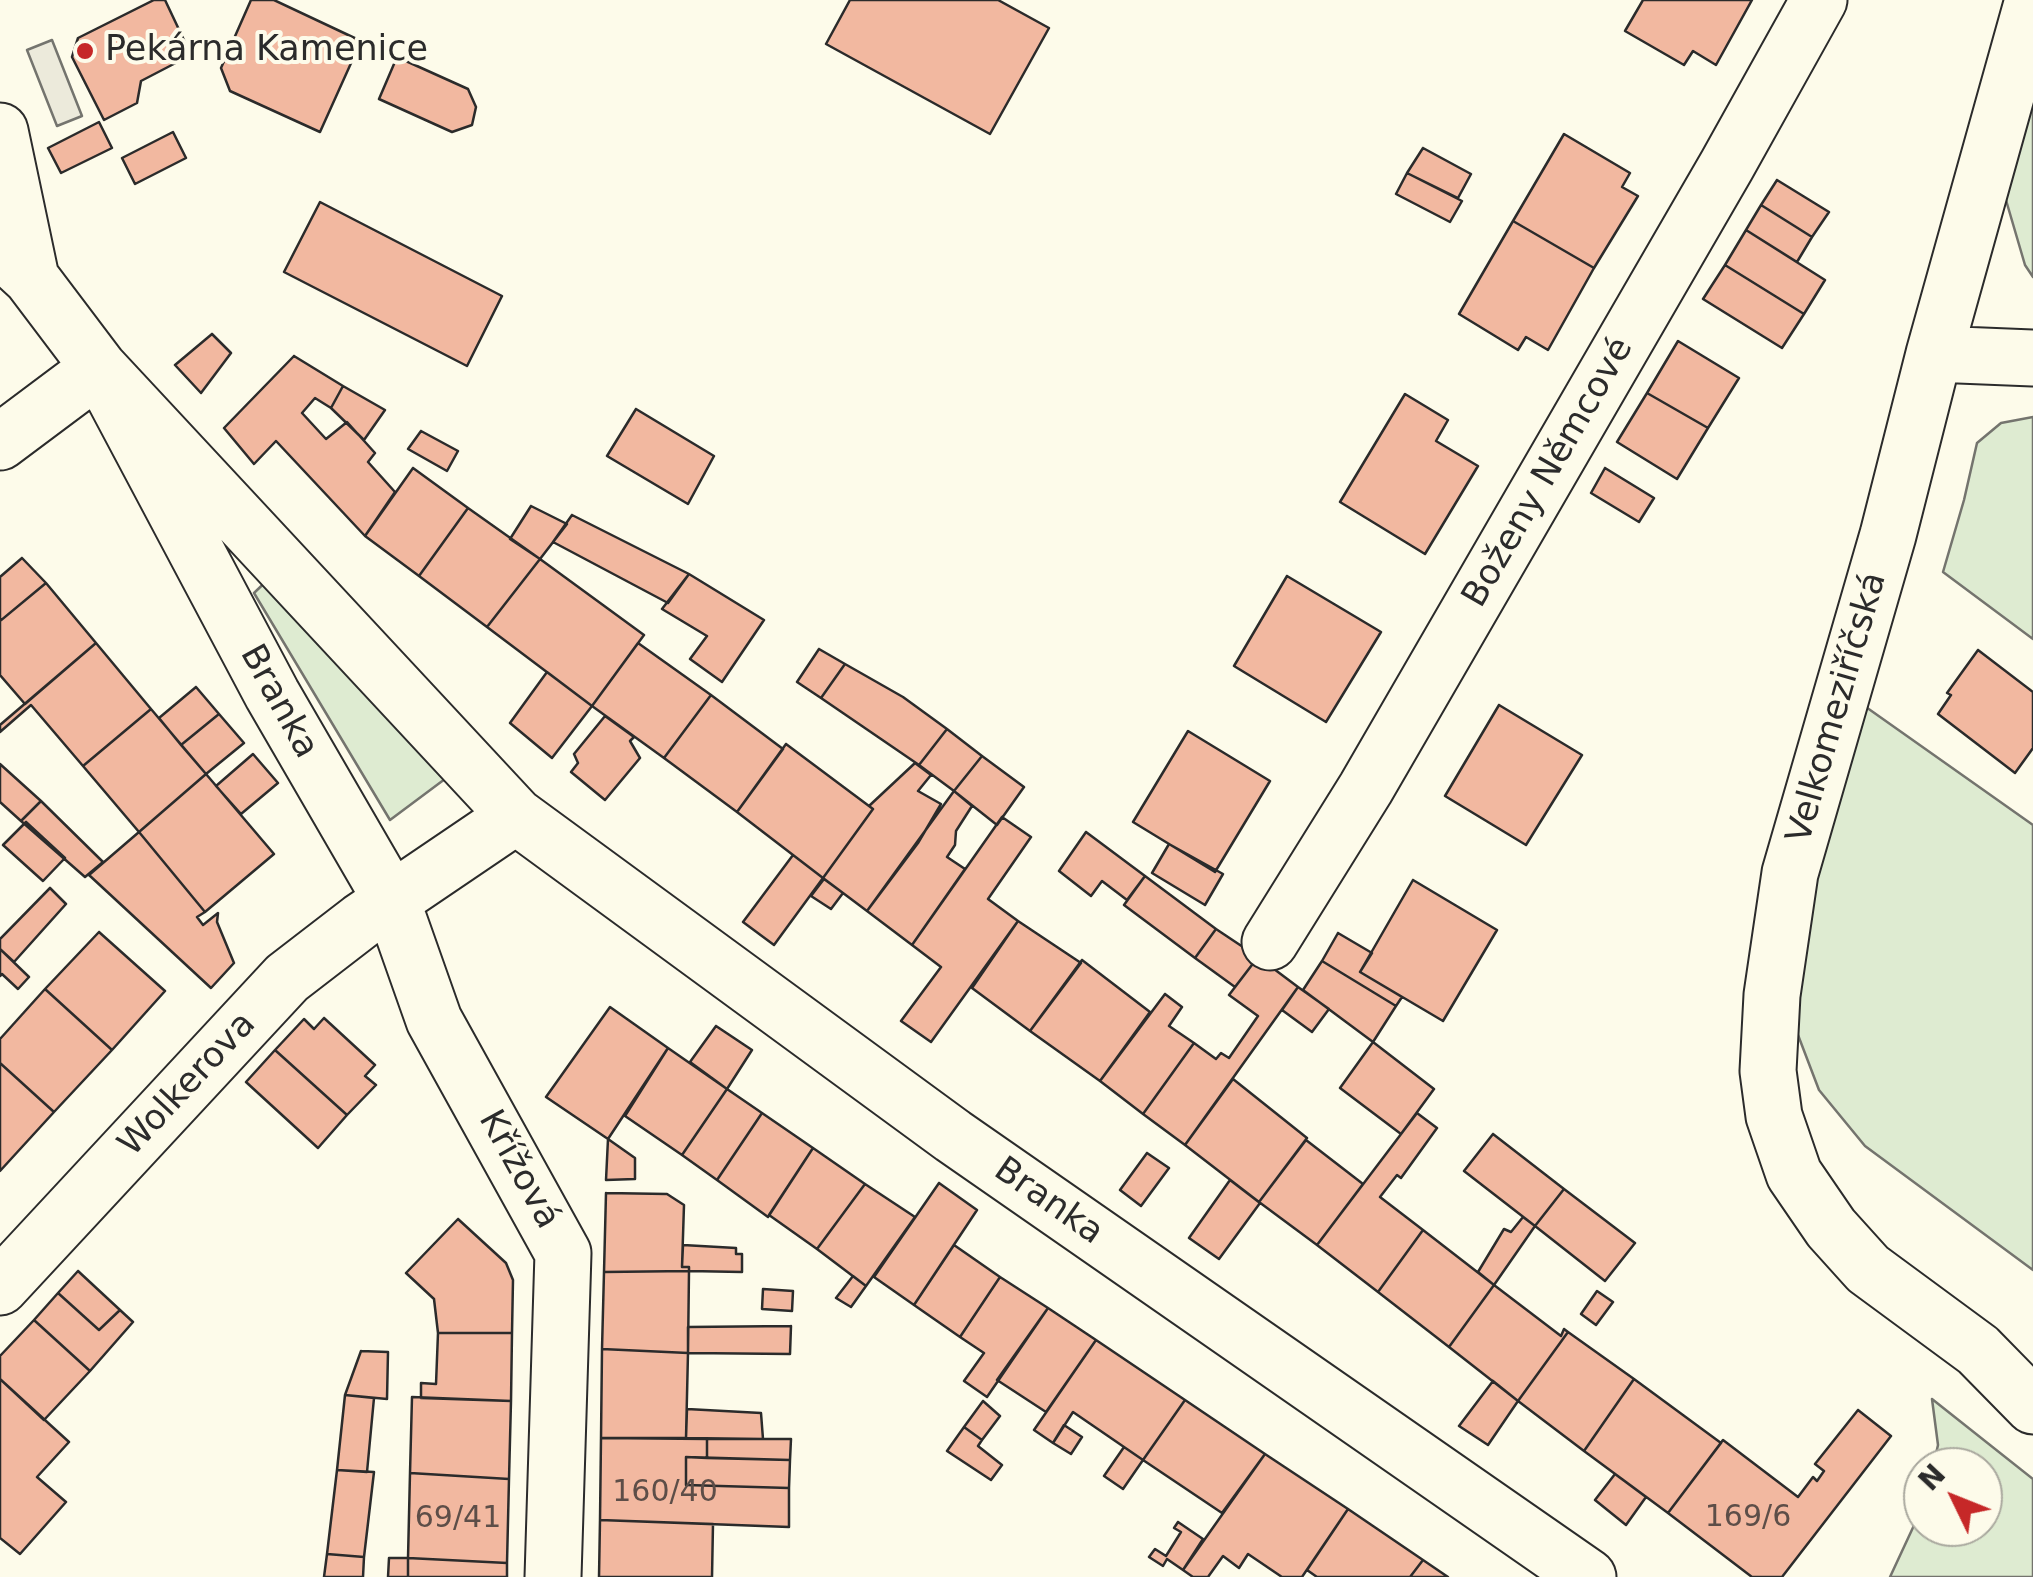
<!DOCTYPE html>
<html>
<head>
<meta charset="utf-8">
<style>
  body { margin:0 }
  #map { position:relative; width:2033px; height:1577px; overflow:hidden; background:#fdfbea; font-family:"DejaVu Sans",sans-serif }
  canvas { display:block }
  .north { position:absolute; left:1903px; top:1447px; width:100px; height:100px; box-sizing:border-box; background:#fdfbea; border:2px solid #a9a89e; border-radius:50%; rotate:313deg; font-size:28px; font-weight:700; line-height:40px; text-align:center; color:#2b2b2b }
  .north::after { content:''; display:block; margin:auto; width:35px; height:45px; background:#c62828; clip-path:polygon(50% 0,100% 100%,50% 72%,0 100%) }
</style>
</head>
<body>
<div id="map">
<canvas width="2033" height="1577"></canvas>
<div class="north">N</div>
</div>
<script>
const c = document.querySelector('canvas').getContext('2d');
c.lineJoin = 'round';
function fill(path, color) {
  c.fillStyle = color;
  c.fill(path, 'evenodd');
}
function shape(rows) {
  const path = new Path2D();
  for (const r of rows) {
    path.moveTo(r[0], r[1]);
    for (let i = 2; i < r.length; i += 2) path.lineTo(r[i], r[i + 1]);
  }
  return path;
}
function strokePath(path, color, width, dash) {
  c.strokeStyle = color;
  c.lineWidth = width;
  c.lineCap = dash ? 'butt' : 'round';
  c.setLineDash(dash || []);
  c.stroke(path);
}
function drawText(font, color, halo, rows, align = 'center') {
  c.font = font + ' "DejaVu Sans",sans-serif';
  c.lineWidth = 8;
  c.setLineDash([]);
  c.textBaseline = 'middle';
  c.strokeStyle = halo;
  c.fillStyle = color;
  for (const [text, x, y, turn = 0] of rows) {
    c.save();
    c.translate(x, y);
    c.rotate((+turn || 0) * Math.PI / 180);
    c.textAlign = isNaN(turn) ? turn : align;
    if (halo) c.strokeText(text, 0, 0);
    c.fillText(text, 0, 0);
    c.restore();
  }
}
const green = shape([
  [2033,48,2033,277,2025,265,1996,166,2033,48],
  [2033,417,2033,639,1943,572,1964,500,1977,443,2001,423,2033,417],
  [281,567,457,770,390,820,254,593,281,567],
  [1856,700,2033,825,2033,1270,1865,1146,1819,1090,1790,1014,1809,851,1856,700],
  [1932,1399,2033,1479,2033,1577,1890,1577,1923,1506,1923,1527,1983,1527,1983,1467,1933,1467,1938,1445,1932,1399]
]);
const parking = shape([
  [52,40,82,116,57,126,27,50,52,40]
]);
const building = shape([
  [154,0,165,0,191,55,141,81,137,103,104,120,72,57,78,38,154,0],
  [251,0,274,0,361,41,320,132,230,91,221,68,251,0],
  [850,0,998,0,1049,28,990,134,826,44,850,0],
  [1643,0,1752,0,1716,65,1693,51,1684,65,1625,31,1643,0],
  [397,57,468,89,476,107,472,125,452,132,379,99,397,57],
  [99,122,112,148,61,173,48,148,99,122],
  [173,132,186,158,135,184,122,158,173,132],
  [1564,134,1630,173,1622,187,1638,196,1594,268,1513,221,1564,134],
  [1423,148,1471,174,1458,198,1407,173,1423,148],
  [1407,173,1462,201,1450,222,1396,194,1407,173],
  [1777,180,1829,212,1812,237,1761,205,1777,180],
  [320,202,502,296,467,366,284,272,320,202],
  [1761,205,1812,237,1797,262,1746,230,1761,205],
  [1513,221,1594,268,1548,350,1526,337,1518,350,1459,314,1513,221],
  [1746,230,1825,280,1804,314,1725,265,1746,230],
  [1725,265,1804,314,1782,348,1703,299,1725,265],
  [212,334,231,353,201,393,175,365,212,334],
  [1678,341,1739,378,1708,428,1647,393,1678,341],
  [294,356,343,386,331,408,315,398,302,413,326,439,347,422,375,453,368,462,395,492,365,536,276,441,254,464,224,428,294,356],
  [343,386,385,410,364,440,331,408,343,386],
  [1647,393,1708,428,1677,479,1617,442,1647,393],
  [1405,394,1448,420,1436,441,1478,466,1425,554,1340,502,1405,394],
  [636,409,714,456,688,504,607,456,636,409],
  [421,431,458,451,447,471,408,449,421,431],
  [413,468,468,508,419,576,365,536,413,468],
  [1605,468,1654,498,1639,522,1591,493,1605,468],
  [531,506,567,524,540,559,510,539,531,506],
  [468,508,540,559,487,627,419,576,468,508],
  [572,515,689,574,668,603,553,542,572,515],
  [22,558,46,583,0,621,0,577,22,558],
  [540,559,644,635,592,706,487,627,540,559],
  [689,574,764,620,722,682,690,659,707,636,662,609,689,574],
  [1287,576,1381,632,1326,722,1234,666,1287,576],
  [46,583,96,643,25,704,0,675,0,621,46,583],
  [96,643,151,709,83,766,31,705,0,732,0,725,96,643],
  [638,643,711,695,664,758,592,706,638,643],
  [819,649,845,664,821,698,797,682,819,649],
  [1978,650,2033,692,2033,748,2015,773,1938,714,1951,695,1947,693,1978,650],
  [845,664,903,697,947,729,919,765,821,698,845,664],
  [547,672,592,706,552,758,510,723,547,672],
  [196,687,219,714,181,745,159,718,196,687],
  [711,695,783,749,737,812,664,758,711,695],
  [1499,705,1582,755,1526,845,1445,796,1499,705],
  [151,709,206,774,139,832,83,766,151,709],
  [219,714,244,743,206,774,181,745,219,714],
  [605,716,634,737,630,741,640,758,605,800,571,772,578,763,574,754,605,716],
  [947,729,982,756,954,791,919,765,947,729],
  [1188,731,1270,781,1215,872,1133,822,1188,731],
  [786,744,873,809,823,878,737,812,786,744],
  [253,754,278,783,241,814,216,786,253,754],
  [982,756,1024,787,997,825,954,791,982,756],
  [915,763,931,775,918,791,941,804,918,843,867,911,823,878,873,809,869,806,915,763],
  [0,764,41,801,21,821,0,802,0,764],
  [206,774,274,854,205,912,139,832,206,774],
  [954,791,972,806,956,831,955,845,947,857,965,869,912,945,867,911,954,791],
  [41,801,103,862,85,877,21,821,41,801],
  [1002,817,1031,837,988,899,1018,921,931,1042,901,1021,941,967,912,945,1002,817],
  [26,822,65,858,43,881,3,845,26,822],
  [139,832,205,912,197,917,203,925,218,913,217,922,234,963,211,988,89,875,139,832],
  [1086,832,1145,876,1127,900,1102,881,1091,896,1059,871,1086,832],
  [1169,844,1223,874,1205,905,1152,873,1169,844],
  [793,855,823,878,774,945,743,922,793,855],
  [1145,876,1216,929,1195,958,1124,905,1145,876],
  [824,879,843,893,831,909,811,896,824,879],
  [1413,880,1497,930,1443,1021,1360,972,1413,880],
  [50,888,66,904,14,962,0,949,0,939,50,888],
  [1018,921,1081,963,1030,1031,972,988,1018,921],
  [1216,929,1258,957,1235,987,1195,958,1216,929],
  [99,932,165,991,112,1050,45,989,99,932],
  [1338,933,1372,953,1360,972,1402,997,1396,1006,1322,961,1338,933],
  [0,949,29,977,18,989,2,974,0,976,0,949],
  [1258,957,1298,987,1185,1145,1143,1114,1194,1043,1216,1059,1221,1053,1229,1058,1258,1016,1229,995,1258,957],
  [1082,960,1150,1012,1100,1081,1030,1031,1082,960],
  [1322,961,1396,1006,1373,1042,1303,990,1322,961],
  [1298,987,1329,1009,1312,1032,1282,1010,1298,987],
  [45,989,112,1050,54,1112,0,1063,0,1039,45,989],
  [1165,994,1182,1007,1169,1026,1194,1043,1143,1114,1100,1081,1165,994],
  [610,1007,668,1048,608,1139,546,1097,610,1007],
  [324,1018,375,1065,365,1076,376,1085,347,1115,275,1050,304,1019,314,1029,324,1018],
  [716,1026,752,1050,727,1089,690,1062,716,1026],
  [1373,1042,1434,1089,1401,1134,1340,1088,1373,1042],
  [668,1048,727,1089,682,1155,625,1116,668,1048],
  [275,1050,347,1115,318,1148,246,1082,275,1050],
  [0,1063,54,1112,0,1171,0,1063],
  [1233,1079,1307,1138,1259,1202,1185,1145,1233,1079],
  [727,1089,762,1113,717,1180,682,1155,727,1089],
  [762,1113,813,1148,768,1217,717,1180,762,1113],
  [1417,1113,1437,1128,1401,1178,1397,1175,1380,1197,1423,1230,1378,1292,1317,1245,1417,1113],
  [1493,1134,1564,1189,1535,1226,1464,1171,1493,1134],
  [608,1139,635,1158,635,1179,606,1180,608,1139],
  [1306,1140,1363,1184,1317,1245,1259,1202,1306,1140],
  [813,1148,865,1184,817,1249,769,1215,813,1148],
  [1147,1153,1169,1168,1141,1206,1120,1190,1147,1153],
  [1230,1180,1260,1203,1219,1259,1189,1238,1230,1180],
  [939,1183,977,1210,914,1305,874,1277,939,1183],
  [865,1184,915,1217,866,1286,817,1249,865,1184],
  [1564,1189,1635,1243,1605,1281,1535,1226,1564,1189],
  [606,1193,667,1194,684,1205,682,1267,689,1267,689,1271,604,1272,606,1193],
  [1523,1217,1535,1226,1494,1285,1478,1272,1504,1229,1511,1232,1523,1217],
  [458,1219,506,1263,513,1280,512,1333,438,1333,434,1299,406,1273,458,1219],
  [1423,1230,1494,1285,1449,1347,1378,1292,1423,1230],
  [683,1245,736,1248,736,1254,742,1254,742,1272,689,1271,689,1267,682,1267,683,1245],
  [954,1245,1000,1277,960,1337,914,1305,954,1245],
  [78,1271,120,1310,99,1330,58,1293,78,1271],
  [689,1271,688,1353,602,1349,604,1272,689,1271],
  [853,1276,866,1286,851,1307,836,1298,853,1276],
  [1000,1277,1048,1308,987,1397,964,1381,984,1353,960,1337,1000,1277],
  [1494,1285,1561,1336,1564,1329,1568,1332,1518,1401,1449,1347,1494,1285],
  [763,1289,793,1291,792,1311,762,1309,763,1289],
  [1597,1291,1613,1302,1596,1325,1581,1314,1597,1291],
  [58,1293,99,1330,120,1310,133,1322,90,1371,34,1320,58,1293],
  [1048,1308,1096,1340,1046,1412,997,1380,1048,1308],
  [34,1320,90,1371,44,1420,0,1379,0,1356,34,1320],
  [791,1326,790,1354,688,1353,688,1327,791,1326],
  [1568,1332,1634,1379,1584,1451,1518,1401,1568,1332],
  [438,1333,512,1333,511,1401,421,1398,421,1383,436,1384,438,1333],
  [1096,1340,1185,1400,1143,1460,1073,1412,1053,1443,1034,1430,1096,1340],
  [602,1349,688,1353,686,1438,601,1438,602,1349],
  [361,1351,388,1352,387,1399,345,1395,361,1351],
  [0,1379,69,1442,37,1477,66,1502,20,1554,0,1538,0,1379],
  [1634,1379,1721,1443,1668,1513,1584,1451,1634,1379],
  [1493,1381,1518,1401,1488,1445,1459,1426,1493,1381],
  [345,1395,374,1398,367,1472,337,1470,345,1395],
  [412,1397,511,1401,509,1479,410,1473,412,1397],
  [1185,1400,1265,1454,1222,1513,1143,1460,1185,1400],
  [983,1401,1000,1416,982,1440,964,1427,983,1401],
  [687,1409,761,1413,763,1439,686,1438,687,1409],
  [1858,1410,1891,1436,1782,1577,1752,1577,1668,1513,1723,1440,1798,1497,1813,1477,1817,1481,1824,1471,1815,1464,1858,1410],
  [1064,1425,1082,1437,1071,1454,1053,1443,1064,1425],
  [964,1427,982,1440,978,1446,1002,1465,991,1480,947,1451,964,1427],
  [601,1438,707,1439,707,1458,686,1457,686,1485,789,1488,789,1527,600,1520,601,1438],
  [707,1439,791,1439,790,1460,707,1458,707,1439],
  [1124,1447,1143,1460,1123,1489,1104,1476,1124,1447],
  [1265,1454,1348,1509,1302,1577,1282,1577,1248,1554,1239,1568,1223,1556,1208,1577,1193,1577,1183,1570,1265,1454],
  [686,1457,790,1460,789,1488,686,1485,686,1457],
  [337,1470,374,1472,364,1557,327,1554,337,1470],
  [410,1473,509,1479,507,1563,408,1558,410,1473],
  [1615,1474,1646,1497,1626,1525,1595,1500,1615,1474],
  [1348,1509,1423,1560,1410,1577,1317,1577,1307,1570,1348,1509],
  [600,1520,713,1524,712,1577,599,1577,600,1520],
  [1178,1522,1203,1539,1183,1570,1167,1559,1163,1566,1149,1557,1155,1549,1166,1556,1181,1532,1174,1528,1178,1522],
  [327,1554,364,1557,363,1577,324,1577,327,1554],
  [389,1558,408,1558,408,1577,388,1577,389,1558],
  [408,1558,507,1563,507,1577,408,1577,408,1558],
  [1423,1560,1448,1577,1410,1577,1423,1560]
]);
const minor = shape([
  [2033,0,1934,354,1888,535,1790,873,1772,995,1768,1071,1774,1116,1794,1174,1831,1228,1868,1269,1978,1350,2033,1406],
  [0,131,31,278],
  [0,249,31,278,99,368,516,816],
  [1934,354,2033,358],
  [99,368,272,694,392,901,434,1020,563,1253,553,1577],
  [0,442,99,368],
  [1270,942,1366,788,1727,165,1819,0],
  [0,1287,287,978,361,921,516,816,953,1136,1588,1577]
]);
const markers = [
  [85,51,10,"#c62828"]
];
const numberNames = [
  ["160/40",665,1493],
  ["169/6",1748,1518],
  ["69/41",458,1519]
];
const poiNames = [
  ["Pekárna Kamenice",105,51]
];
const streetNames = [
  ["Boženy Němcové",1549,473,-60],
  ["Branka",278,702,61],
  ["Velkomeziříčská",1838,708,-74],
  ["Wolkerova",188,1085,-47],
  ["Křížová",518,1170,61],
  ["Branka",1048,1202,35]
];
fill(green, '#deebd1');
strokePath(green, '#74746e', 2.5);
fill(parking, '#eceadb');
strokePath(parking, '#74746e', 2.5);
fill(building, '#f2b8a0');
strokePath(building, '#2b2b2b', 2.5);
strokePath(minor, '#2b2b2b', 59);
strokePath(minor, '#fdfbea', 55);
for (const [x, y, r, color] of markers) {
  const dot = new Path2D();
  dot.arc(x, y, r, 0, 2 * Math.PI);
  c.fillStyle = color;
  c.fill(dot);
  strokePath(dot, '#fdfbea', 4);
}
drawText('30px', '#5d4e48', null, numberNames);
drawText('35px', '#2b2b2b', '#fdfbea', poiNames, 'left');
drawText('35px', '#2b2b2b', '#fdfbea', streetNames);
</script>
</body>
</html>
